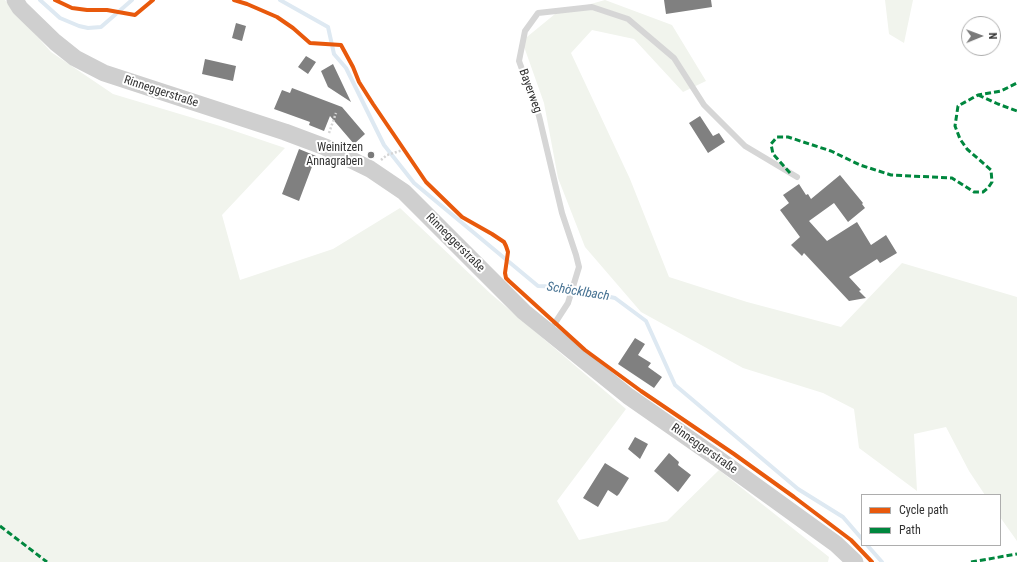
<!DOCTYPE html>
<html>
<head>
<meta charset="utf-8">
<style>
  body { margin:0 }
  #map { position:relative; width:1017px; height:562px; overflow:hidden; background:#fff; font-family:"Roboto Condensed",sans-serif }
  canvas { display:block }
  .legend { position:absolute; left:861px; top:494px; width:140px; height:52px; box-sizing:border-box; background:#fff; border:1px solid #adadad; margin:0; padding:5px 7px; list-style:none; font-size:12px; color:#323232 }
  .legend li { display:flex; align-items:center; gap:8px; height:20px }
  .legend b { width:20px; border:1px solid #adadad }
  .north { position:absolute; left:961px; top:16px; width:40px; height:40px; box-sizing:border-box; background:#fff; border:1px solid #adadad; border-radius:50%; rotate:89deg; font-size:11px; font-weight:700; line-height:16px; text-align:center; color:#323232 }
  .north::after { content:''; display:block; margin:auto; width:14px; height:18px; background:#7a7a7a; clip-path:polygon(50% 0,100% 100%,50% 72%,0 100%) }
</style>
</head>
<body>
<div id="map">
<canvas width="1017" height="562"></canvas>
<ul class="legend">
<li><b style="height:5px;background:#e8590c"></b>Cycle path</li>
<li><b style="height:5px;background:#00873e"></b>Path</li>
</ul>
<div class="north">N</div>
</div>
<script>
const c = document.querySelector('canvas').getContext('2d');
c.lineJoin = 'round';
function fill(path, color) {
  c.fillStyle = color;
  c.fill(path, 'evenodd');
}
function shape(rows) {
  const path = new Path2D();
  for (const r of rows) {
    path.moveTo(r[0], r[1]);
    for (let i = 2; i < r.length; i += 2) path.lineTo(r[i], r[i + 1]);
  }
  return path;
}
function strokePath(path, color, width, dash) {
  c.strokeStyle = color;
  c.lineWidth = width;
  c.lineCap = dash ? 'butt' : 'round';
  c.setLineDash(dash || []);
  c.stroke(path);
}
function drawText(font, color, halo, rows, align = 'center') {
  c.font = font + ' "Roboto Condensed",sans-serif';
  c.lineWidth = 4;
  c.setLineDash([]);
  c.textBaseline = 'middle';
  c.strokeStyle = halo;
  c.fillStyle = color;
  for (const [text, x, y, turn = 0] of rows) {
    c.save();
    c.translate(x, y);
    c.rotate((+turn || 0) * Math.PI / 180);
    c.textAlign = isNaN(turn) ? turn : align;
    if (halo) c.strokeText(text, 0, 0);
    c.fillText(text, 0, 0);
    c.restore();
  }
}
const green = shape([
  [0,0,5,0,51,52,113,94,220,126,285,148,222,215,240,280,333,249,400,208,491,294,626,409,557,501,579,540,667,521,719,470,829,557,828,562,0,562],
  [605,0,672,25,706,81,683,92,634,39,592,30,571,53,630,179,669,277,747,302,841,327,902,263,1017,297,1017,541,1000,517,1000,495,985,495,969,471,946,427,914,434,917,491,859,448,854,409,823,393,743,368,641,312,585,247,558,178,544,103,522,41,555,14],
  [885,0,913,0,904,43,889,34]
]);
const stream = shape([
  [40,0,60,18,79,26,88,28,101,27,132,0],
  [280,0,328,27,334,54,346,68,384,145,414,183,538,286,563,287,615,298,646,321,675,385,798,489,843,517,862,539],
  [867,545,882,562]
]);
const building = shape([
  [664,0,711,0,712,7,666,14],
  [236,23,246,26,242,41,232,38],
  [306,56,316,62,308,74,298,67],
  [205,59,236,66,233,81,202,74],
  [333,64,351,102,328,87,321,71],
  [292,88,342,107,365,134,354,144,330,116,324,131,309,125,310,122,274,109,282,90,290,93],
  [700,116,713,136,719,133,725,142,708,153,689,123],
  [299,149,316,156,299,201,282,194],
  [840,175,863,203,862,204,865,208,848,222,834,203,809,221,827,241,857,222,871,245,886,235,897,253,880,263,877,259,849,277,861,290,859,291,866,298,849,301,804,253,802,256,791,245,800,237,780,210,789,203,783,195,799,184,806,195,808,194,811,199],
  [635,338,645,344,638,355,651,363,648,367,662,377,654,388,618,364],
  [635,437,648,444,640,459,628,449],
  [669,453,679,462,678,465,691,475,678,492,654,471],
  [605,463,629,478,619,494,617,496,608,490,598,507,583,498]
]);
const path = shape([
  [329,133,336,113],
  [381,160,387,155,403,150]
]);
const service = shape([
  [555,323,568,303,579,267,576,255,562,213,539,116,519,61,525,31,538,13,592,7,628,19,674,58,704,105,745,146,797,177]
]);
const secondary = shape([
  [15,0,20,8,55,42,75,58,104,73,285,132,325,147,370,169,404,192,524,312,628,396,717,458,836,544,855,562]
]);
const quiet = shape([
  [978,95,998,104,1017,111],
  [790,173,773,154,771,144,777,137,788,137,831,151,860,165,891,175,952,178,974,192,983,192,988,188,992,182,991,170,967,149,960,139,955,126,958,106,978,95,1001,91,1017,83],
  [0,526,47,562],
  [971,562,1017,554]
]);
const cycleway = shape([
  [55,0,72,8,87,10,107,10,135,15,153,0],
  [234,0,247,4,277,17,293,28,310,43,341,45,353,67,359,82,373,104,426,182,462,217,492,234,504,242,506,246,508,252,505,273,506,278,509,281,585,350,641,391,734,454,794,497,851,540,872,562]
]);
const markers = [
  [371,155,4,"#7a7a7a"]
];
const streetNames = [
  ["Bayerweg",530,91,70],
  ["Rinneggerstraße",161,92,18],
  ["Rinneggerstraße",455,243,45],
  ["Rinneggerstraße",704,449,35]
];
const poiNames = [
  ["Weinitzen",363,148],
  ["Annagraben",363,162]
];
const waterNames = [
  ["Schöcklbach",578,292,9]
];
fill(green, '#f1f4ed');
strokePath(stream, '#dee9f2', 4);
fill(building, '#808080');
strokePath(path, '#d5d5d5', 2.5, [2, 2]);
strokePath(service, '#d6d6d6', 6);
strokePath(secondary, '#cfcfcf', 17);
strokePath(quiet, '#00873e', 3, [6, 3]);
strokePath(cycleway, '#e8590c', 4);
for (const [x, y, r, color] of markers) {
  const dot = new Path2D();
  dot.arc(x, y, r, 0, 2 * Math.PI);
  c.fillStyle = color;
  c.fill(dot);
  strokePath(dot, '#fff', 1.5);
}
drawText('12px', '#323232', '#fff', streetNames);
drawText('12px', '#323232', '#fff', poiNames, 'right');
drawText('italic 13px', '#447091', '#fff', waterNames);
</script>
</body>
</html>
